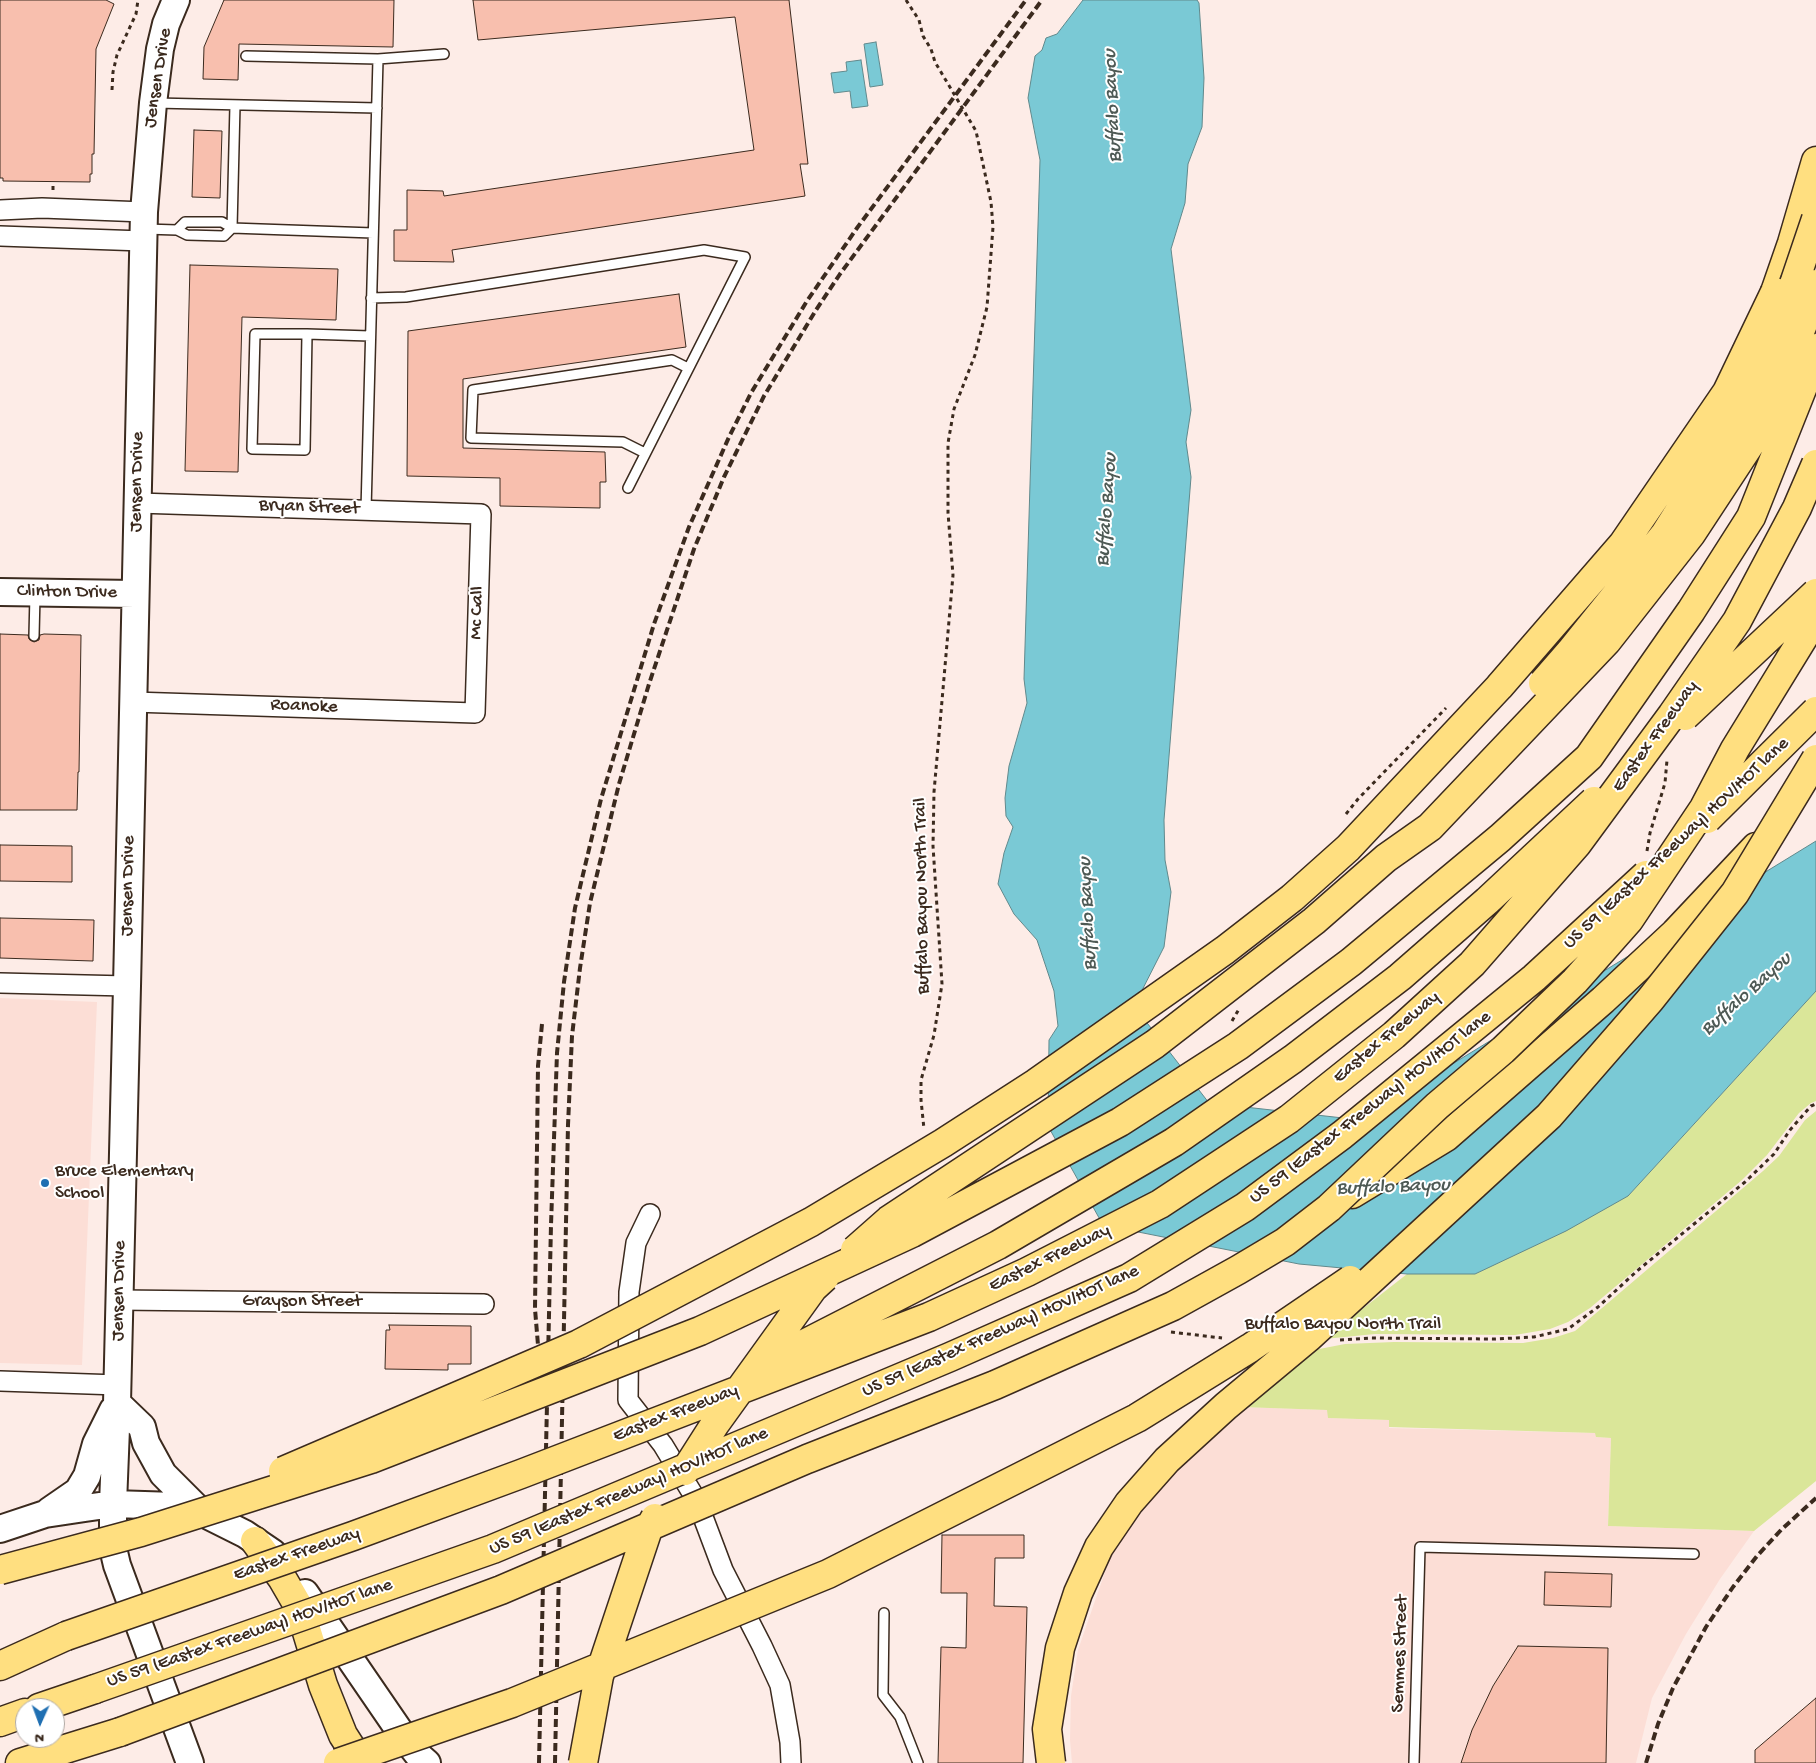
<!DOCTYPE html>
<html>
<head>
<meta charset="utf-8">
<style>
  body { margin:0 }
  #map { position:relative; width:1816px; height:1763px; overflow:hidden; background:#fdece7; font-family:"Gochi Hand",sans-serif }
  canvas { display:block }
  .north { position:absolute; left:15px; top:1698px; width:50px; height:50px; box-sizing:border-box; background:#fff; border:1px solid #b1aaa5; border-radius:50%; rotate:182deg; font-size:14px; font-weight:700; line-height:20px; text-align:center; color:#3b2a1e }
  .north::after { content:''; display:block; margin:auto; width:18px; height:22px; background:#1f6fb2; clip-path:polygon(50% 0,100% 100%,50% 72%,0 100%) }
</style>
</head>
<body>
<div id="map">
<canvas width="1816" height="1763"></canvas>
<div class="north">N</div>
</div>
<script>
const c = document.querySelector('canvas').getContext('2d');
c.lineJoin = 'round';
function fill(path, color) {
  c.fillStyle = color;
  c.fill(path, 'evenodd');
}
function shape(rows) {
  const path = new Path2D();
  for (const r of rows) {
    path.moveTo(r[0], r[1]);
    for (let i = 2; i < r.length; i += 2) path.lineTo(r[i], r[i + 1]);
  }
  return path;
}
function strokePath(path, color, width, dash) {
  c.strokeStyle = color;
  c.lineWidth = width;
  c.lineCap = dash ? 'butt' : 'round';
  c.setLineDash(dash || []);
  c.stroke(path);
}
function drawText(font, color, halo, rows, align = 'center') {
  c.font = font + ' "Gochi Hand",sans-serif';
  c.lineWidth = 4;
  c.setLineDash([]);
  c.textBaseline = 'middle';
  c.strokeStyle = halo;
  c.fillStyle = color;
  for (const [text, x, y, turn = 0] of rows) {
    c.save();
    c.translate(x, y);
    c.rotate((+turn || 0) * Math.PI / 180);
    c.textAlign = isNaN(turn) ? turn : align;
    if (halo) c.strokeText(text, 0, 0);
    c.fillText(text, 0, 0);
    c.restore();
  }
}
const built = shape([
  [0,998,97,1002,82,1365,0,1363],
  [1241,1407,1328,1410,1328,1418,1389,1420,1389,1428,1596,1433,1596,1437,1611,1438,1608,1526,1754,1531,1720,1579,1686,1634,1652,1698,1636,1763,1072,1763,1070,1740,1071,1696,1078,1650,1114,1546,1137,1511,1164,1479]
]);
const green = shape([
  [1816,991,1816,1101,1811,1103,1799,1113,1767,1155,1742,1180,1590,1308,1568,1322,1550,1329,1515,1335,1375,1334,1324,1339,1407,1274,1475,1274,1628,1196],
  [1816,1111,1816,1481,1754,1531,1608,1526,1611,1438,1596,1437,1595,1433,1389,1427,1389,1420,1328,1418,1327,1410,1241,1407,1309,1351,1345,1344,1394,1342,1523,1343,1553,1338,1575,1331,1763,1171,1779,1156,1805,1120]
]);
const water = shape([
  [1083,0,1197,0,1199,3,1204,78,1202,127,1188,164,1185,203,1171,249,1191,410,1186,442,1191,477,1164,820,1165,860,1171,892,1164,947,1134,1006,1209,1103,1361,1120,1816,841,1816,991,1628,1196,1566,1231,1475,1274,1407,1274,1299,1264,1103,1225,1048,1126,1049,1040,1058,1026,1054,991,1037,940,1014,914,998,884,1004,853,1013,827,1006,816,1005,798,1009,766,1027,703,1024,679,1040,160,1028,98,1035,56,1042,50,1046,38,1057,34,1083,0],
  [876,42,883,85,870,87,864,44,876,42],
  [861,60,868,106,852,108,850,91,834,93,831,73,847,71,846,62,861,60]
]);
const building = shape([
  [0,0,106,0,114,4,96,49,94,154,92,154,92,174,90,174,90,182,3,181,3,178,0,178,0,0],
  [224,0,394,0,393,47,239,44,238,80,203,79,204,47,224,0],
  [473,0,789,0,808,164,800,164,805,196,452,250,454,262,394,261,394,230,407,230,407,190,443,191,444,196,754,150,735,17,478,40,473,0],
  [194,130,222,131,220,198,192,197,194,130],
  [190,265,338,269,336,320,242,317,238,472,185,471,190,265],
  [679,294,686,347,463,379,463,448,605,452,606,482,600,482,600,508,500,506,500,478,407,476,408,331,679,294],
  [0,634,28,635,29,639,34,642,39,640,40,635,44,634,81,635,79,772,78,772,77,810,0,810,0,634],
  [0,845,72,846,72,882,0,881,0,845],
  [0,918,94,920,93,961,0,958,0,918],
  [389,1325,471,1326,471,1364,448,1364,448,1370,385,1369,386,1330,390,1330,389,1325],
  [942,1535,1024,1535,1024,1558,995,1558,994,1606,1027,1607,1023,1763,938,1763,941,1647,966,1648,967,1593,941,1593,942,1535],
  [1545,1572,1612,1574,1611,1607,1544,1605,1545,1572],
  [1518,1646,1608,1648,1606,1763,1461,1763,1472,1730,1493,1686,1518,1646],
  [1816,1698,1816,1763,1755,1763,1755,1750,1816,1698]
]);
const path = shape([
  [906,0,919,20,923,36,931,49,935,62,976,131,991,202,993,227,987,307,975,355,954,409,948,443,948,513,953,575,934,792,933,846,942,984,934,1035,921,1080,921,1100,924,1129],
  [112,90,113,72,117,55,136,14,138,0],
  [53,190,53,182],
  [1346,814,1358,799,1446,708],
  [1647,851,1650,833,1665,783,1667,760],
  [1171,1332,1222,1338],
  [1340,1340,1371,1338,1495,1339,1534,1337,1568,1329,1598,1307,1637,1271,1745,1182,1774,1154,1790,1130,1811,1106,1816,1104]
]);
const lane = shape([
  [246,56,378,59],
  [155,103,377,108],
  [145,229,177,230,187,235,224,236,232,228,235,105],
  [177,230,185,222,222,222,232,228,373,233],
  [371,298,406,297,704,250,745,257,628,488],
  [307,334,305,450,252,449,255,334,307,334,370,336],
  [645,453,623,442,471,438,473,390,672,360,688,368],
  [366,510,378,59,444,54],
  [34,636,35,595],
  [884,1613,883,1695,900,1717,918,1763],
  [1414,1763,1420,1547,1694,1554]
]);
const street = shape([
  [0,210,42,208,144,212],
  [0,236,143,241],
  [133,702,475,713,481,514,138,503],
  [0,983,127,986],
  [650,1214,636,1243,629,1292,628,1400,663,1445,697,1501,723,1570,762,1646,780,1685,790,1742,791,1763],
  [119,1300,484,1304],
  [0,1381,118,1385]
]);
const secondary = shape([
  [176,0,166,24,160,49,153,103,144,212,127,986,117,1403,113,1504,113,1548,117,1565,190,1763],
  [0,592,135,594],
  [117,1403,142,1427,146,1443,163,1474,201,1512],
  [49,1511,78,1491,87,1476,96,1444,113,1410],
  [0,1529,45,1514,85,1508,113,1504,175,1506,201,1512,245,1534,273,1553],
  [305,1593,401,1733,419,1756,427,1763]
]);
const highway = shape([
  [1775,292,1792,243,1816,161],
  [1352,1194,1446,1137,1603,1000,1675,933,1756,847],
  [255,1541,282,1578,300,1609,323,1685,343,1735,361,1763],
  [0,1666,66,1636],
  [39,1708,95,1689],
  [0,1722,25,1713],
  [20,1763,120,1732]
]);
const rail = shape([
  [542,1024,538,1066,535,1309,542,1393],
  [539,1763,551,1225,557,1053,564,982,575,908,601,799,654,624,689,527,729,437,751,393,807,301,857,228,1026,0],
  [555,1763,568,1125,572,1036,580,968,590,903,619,784,649,684,694,549,724,477,764,396,816,310,840,274,1042,0],
  [1646,1763,1658,1724,1673,1688,1706,1627,1733,1587,1757,1556,1781,1530,1816,1498]
]);
const pathBridge = shape([
  [1232,1021,1239,1009]
]);
const highwayBridge = shape([
  [1543,683,1570,652,1665,534,1725,439,1753,388,1795,281,1816,219],
  [1685,716,1816,593],
  [1707,819,1816,711],
  [855,1250,889,1220,1155,1044,1314,921,1386,858,1430,827,1607,641,1691,534,1762,426,1809,309,1816,284],
  [767,1363,998,1245,1174,1142,1293,1059,1400,977,1487,901,1594,801],
  [283,1471,579,1344,811,1222,943,1143,1036,1083,1225,950,1292,898,1348,848,1499,687,1623,544,1727,392,1775,292],
  [685,1471,715,1424,813,1288,825,1277],
  [0,1570,141,1532,371,1459,700,1331,912,1233,1120,1122,1238,1046,1351,962,1500,838,1589,757,1691,611,1751,517,1808,374,1816,348],
  [66,1636,353,1536,521,1474,929,1317,1027,1272,1160,1204,1289,1119,1394,1035,1472,964,1577,844,1672,715,1737,621,1797,508,1816,464],
  [95,1689,493,1549,950,1357,1129,1278,1245,1207,1342,1135,1534,978,1646,875],
  [120,1732,501,1590,807,1459,995,1385,1173,1306,1238,1270,1285,1242,1329,1208,1437,1106,1503,1050,1575,981,1629,920,1704,808,1735,749,1816,617],
  [338,1763,512,1703,828,1574,1137,1418,1250,1348,1350,1280],
  [583,1763,599,1676,647,1532,655,1518],
  [1051,1763,1047,1729,1060,1648,1078,1593,1099,1547,1129,1503,1167,1460,1226,1406,1309,1337,1549,1116,1650,1000,1735,893,1816,759]
]);
const markers = [
  [45,1183,5,"#1f6fb2"]
];
const streetNames = [
  ["Jensen Drive",159,78,-81],
  ["Jensen Drive",138,482,-89],
  ["Bryan Street",309,508,2],
  ["Clinton Drive",67,593,1],
  ["Mc Call",478,613,-88],
  ["Roanoke",304,707,2],
  ["Eastex Freeway",1656,737,-54],
  ["US 59 (Eastex Freeway) HOV/HOT lane",1677,844,-43],
  ["Jensen Drive",129,886,-89],
  ["Buffalo Bayou North Trail",923,896,-91],
  ["Eastex Freeway",1387,1038,-40],
  ["US 59 (Eastex Freeway) HOV/HOT lane",1371,1108,-38],
  ["Eastex Freeway",1050,1259,-26],
  ["Jensen Drive",120,1291,-89],
  ["Grayson Street",302,1302],
  ["Buffalo Bayou North Trail",1343,1325],
  ["US 59 (Eastex Freeway) HOV/HOT lane",1001,1332,-24],
  ["Eastex Freeway",676,1414,-21],
  ["US 59 (Eastex Freeway) HOV/HOT lane",629,1492,-23],
  ["Eastex Freeway",297,1555,-19],
  ["US 59 (Eastex Freeway) HOV/HOT lane",250,1634,-19],
  ["Semmes Street",1401,1654,-88]
];
const poiNames = [
  ["Bruce Elementary",55,1172],
  ["School",55,1194]
];
const waterNames = [
  ["Buffalo Bayou",1114,106,-93],
  ["Buffalo Bayou",1108,510,-86],
  ["Buffalo Bayou",1089,914,-93],
  ["Buffalo Bayou",1747,995,-42],
  ["Buffalo Bayou",1393,1188,-2]
];
fill(built, '#fcded6');
fill(green, '#dae699');
fill(water, '#7ac9d5');
strokePath(water, '#61898c', 1);
fill(building, '#f8bfae');
strokePath(building, '#3b2a1e', 1);
strokePath(lane, '#3b2a1e', 12);
strokePath(street, '#3b2a1e', 22);
strokePath(secondary, '#3b2a1e', 30);
strokePath(highway, '#3b2a1e', 31);
strokePath(path, '#3b2a1e', 3, [4, 4]);
strokePath(lane, '#fff', 9);
strokePath(street, '#fff', 19);
strokePath(secondary, '#fff', 26);
strokePath(highway, '#ffdf80', 28);
strokePath(rail, '#3b2a1e', 4, [8, 4]);
strokePath(highwayBridge, '#3b2a1e', 31, []);
strokePath(pathBridge, '#3b2a1e', 3, [4, 4]);
strokePath(highwayBridge, '#ffdf80', 28);
for (const [x, y, r, color] of markers) {
  const dot = new Path2D();
  dot.arc(x, y, r, 0, 2 * Math.PI);
  c.fillStyle = color;
  c.fill(dot);
  strokePath(dot, '#fff', 2);
}
drawText('19px', '#3b2a1e', '#fff', streetNames);
drawText('19px', '#3b2a1e', '#fff', poiNames, 'left');
drawText('italic 20px', '#4e5a55', '#fff', waterNames);
</script>
</body>
</html>
